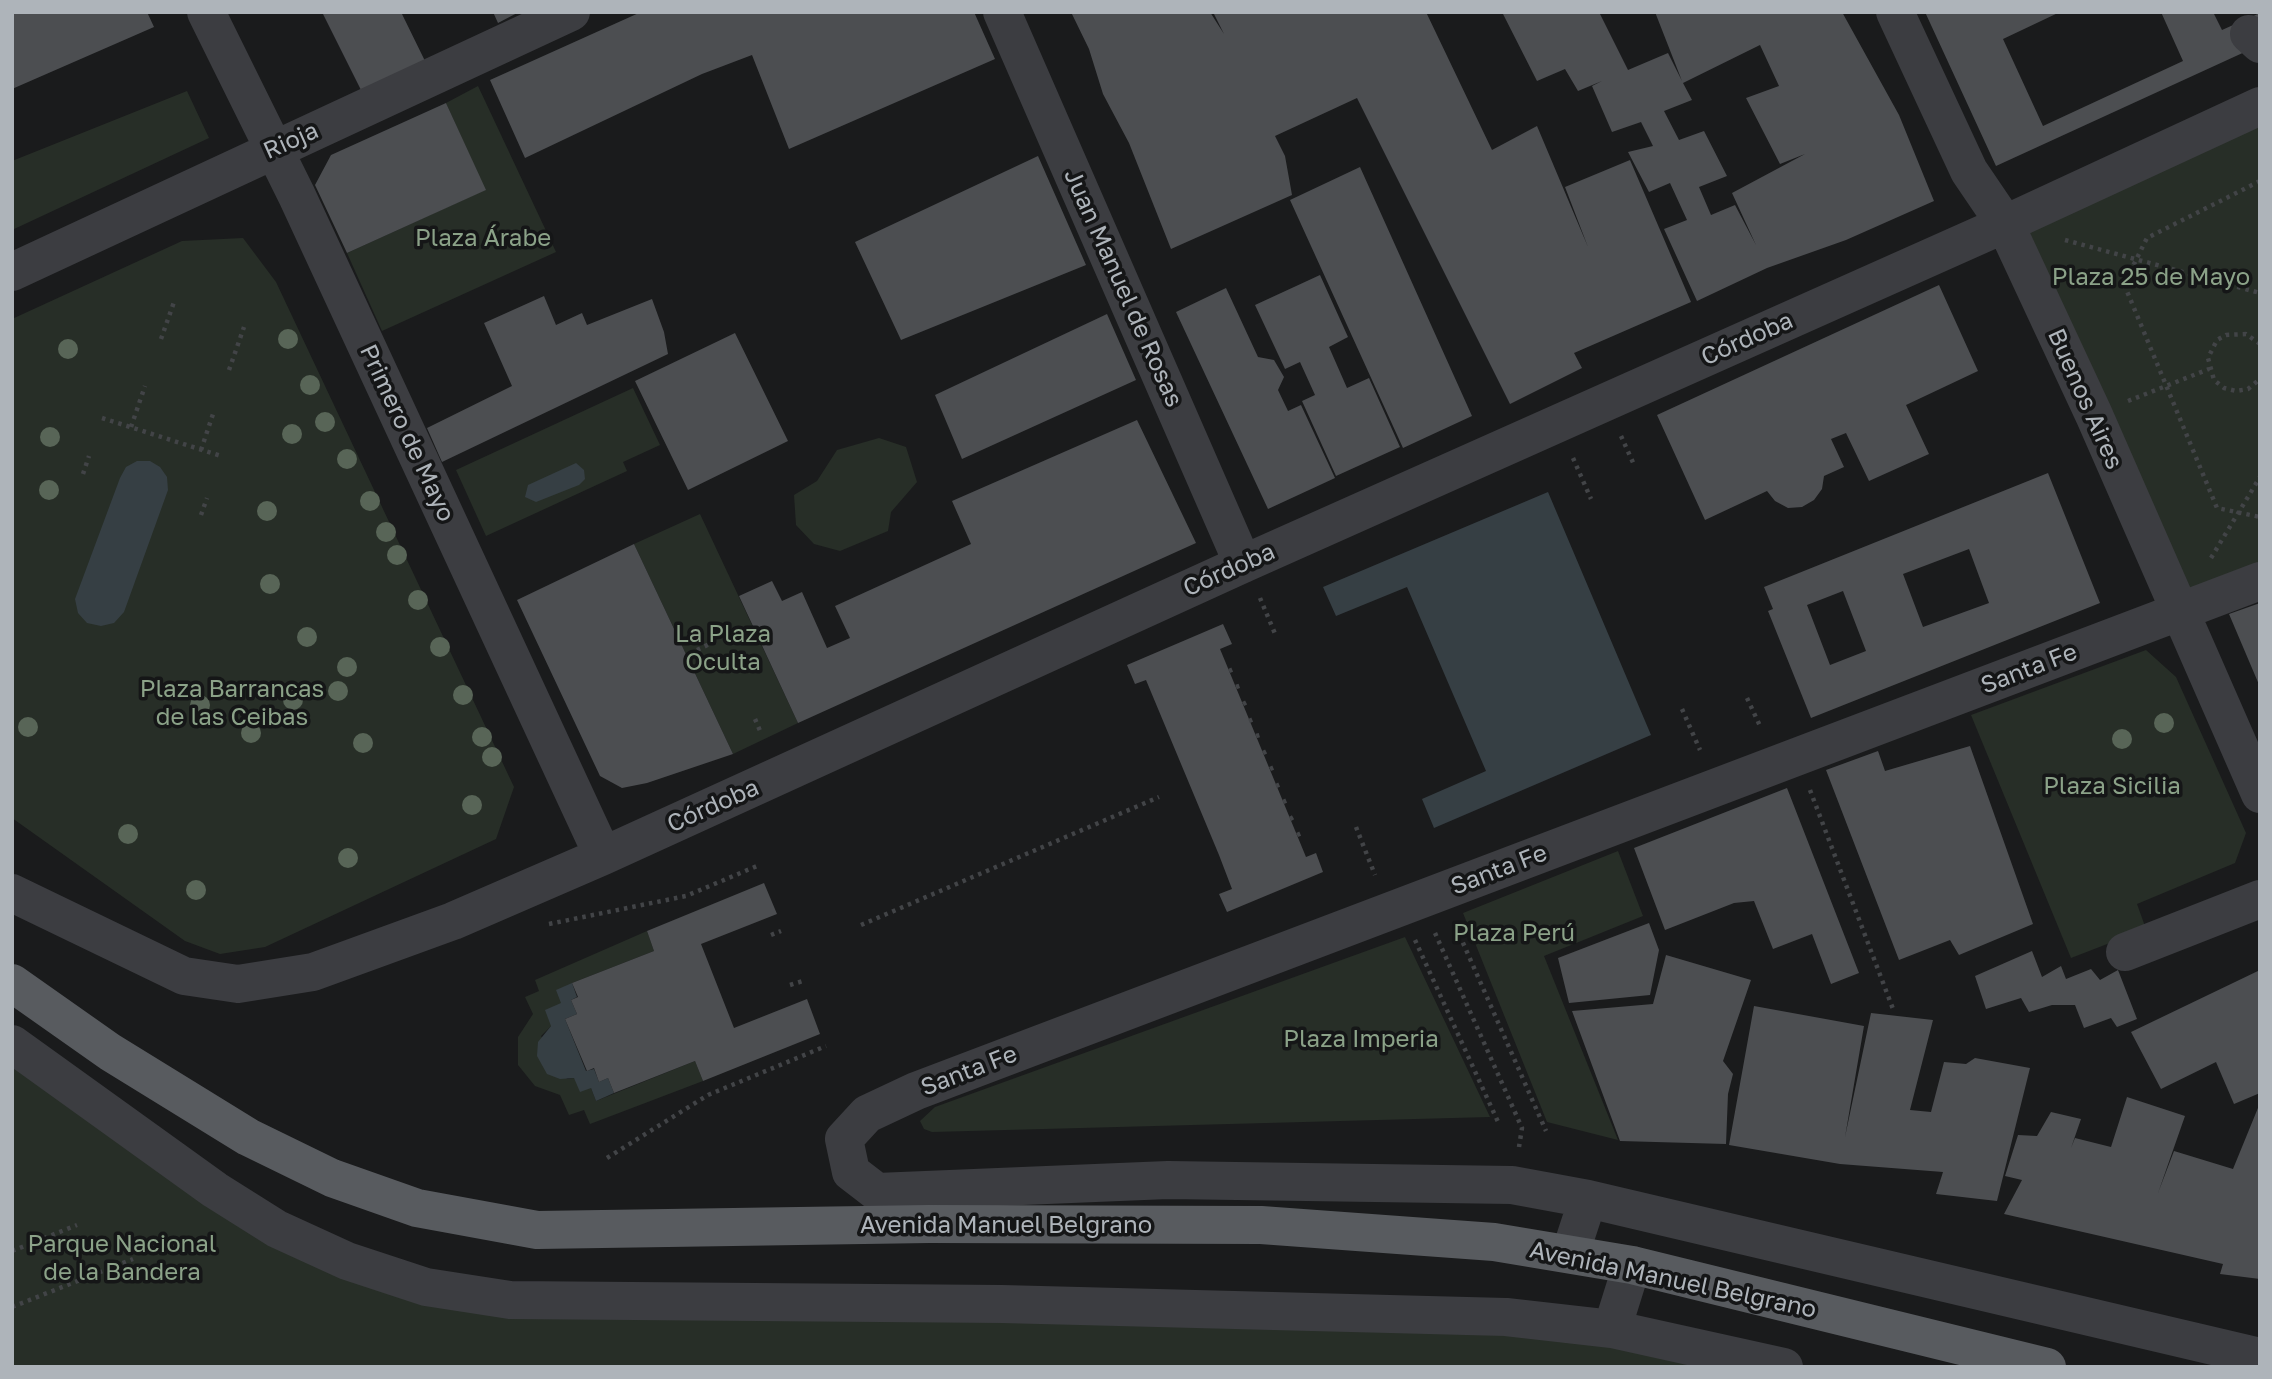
<!DOCTYPE html>
<html>
<head>
<meta charset="utf-8">
<style>
  body { margin:0 }
  #map { position:relative; width:2272px; height:1379px; overflow:hidden; background:#1a1b1c; font-family:"Golos Text",sans-serif }
  canvas { display:block }
  .frame { position:absolute; inset:0; border:14px solid #aeb4ba; pointer-events:none }
</style>
</head>
<body>
<div id="map">
<canvas width="2272" height="1379"></canvas>
<div class="frame"></div>
</div>
<script>
const c = document.querySelector('canvas').getContext('2d');
c.lineJoin = 'round';
function fill(path, color) {
  c.fillStyle = color;
  c.fill(path, 'evenodd');
}
function shape(rows) {
  const path = new Path2D();
  for (const r of rows) {
    path.moveTo(r[0], r[1]);
    for (let i = 2; i < r.length; i += 2) path.lineTo(r[i], r[i + 1]);
  }
  return path;
}
function strokePath(path, color, width, dash) {
  c.strokeStyle = color;
  c.lineWidth = width;
  c.lineCap = dash ? 'butt' : 'round';
  c.setLineDash(dash || []);
  c.stroke(path);
}
function drawText(font, color, halo, rows, align = 'center') {
  c.font = font + ' "Golos Text",sans-serif';
  c.lineWidth = 7;
  c.setLineDash([]);
  c.textBaseline = 'middle';
  c.strokeStyle = halo;
  c.fillStyle = color;
  for (const [text, x, y, turn = 0] of rows) {
    c.save();
    c.translate(x, y);
    c.rotate((+turn || 0) * Math.PI / 180);
    c.textAlign = isNaN(turn) ? turn : align;
    if (halo) c.strokeText(text, 0, 0);
    c.fillText(text, 0, 0);
    c.restore();
  }
}
const green = shape([
  [478,86,556,252,382,331,347,253,485,190,446,103],
  [187,91,209,138,12,230,12,161],
  [2260,106,2260,581,2178,613,2005,224],
  [243,238,276,282,514,787,496,839,265,947,220,954,185,941,12,818,12,319,182,241],
  [633,388,660,445,623,462,627,471,486,536,456,470],
  [879,438,906,447,917,482,891,512,888,531,840,551,814,544,796,525,794,495,817,481,837,450],
  [700,514,798,723,733,754,634,544],
  [2146,650,2176,677,2246,833,2235,863,2137,904,2146,929,2071,958,1971,715],
  [1618,851,1643,916,1544,956,1618,1140,1547,1122,1463,913],
  [647,931,654,951,572,983,551,1026,541,1036,567,1079,574,1078,591,1088,596,1101,695,1061,703,1081,590,1124,584,1110,569,1115,560,1095,535,1086,518,1065,518,1037,533,1014,525,997,539,991,535,980],
  [1405,937,1490,1117,932,1132,924,1129,920,1121,935,1107],
  [12,1044,215,1190,426,1287,1506,1317,1784,1367,12,1367]
]);
const water = shape([
  [137,461,150,461,160,467,167,477,168,490,124,612,114,623,101,626,87,623,78,613,75,599,120,478,126,467],
  [576,463,584,470,585,479,579,485,536,502,525,497,528,485],
  [1548,492,1651,735,1434,828,1422,799,1486,771,1407,587,1336,616,1323,587],
  [572,983,577,997,571,1000,577,1014,565,1019,586,1071,594,1069,599,1082,608,1078,614,1093,596,1101,591,1088,580,1092,574,1078,560,1079,547,1074,537,1056,538,1042,551,1026,545,1010,561,1003,556,990]
]);
const building = shape([
  [12,12,147,12,154,27,12,89],
  [322,12,401,12,425,61,362,92],
  [493,12,519,12,498,23],
  [641,12,974,12,995,59,789,149,752,55,702,74,525,158,490,80],
  [1071,12,1210,12,1224,34,1213,12,1426,12,1492,150,1537,126,1588,247,1565,187,1630,160,1691,302,1574,353,1582,368,1510,404,1357,98,1275,136,1285,156,1292,195,1171,249,1129,143,1103,94,1089,49],
  [1502,12,1599,12,1628,70,1668,53,1682,81,1655,12,1842,12,1899,115,1934,201,1846,240,1767,268,1697,301,1664,229,1687,220,1670,183,1649,192,1628,152,1653,146,1641,122,1612,132,1592,86,1602,81,1578,91,1565,69,1537,81],
  [1760,45,1779,86,1746,98,1780,164,1805,154,1732,193,1756,245,1735,205,1711,215,1699,187,1727,176,1704,131,1679,140,1664,111,1692,100,1683,83],
  [1925,12,2060,12,2003,39,2043,126,2183,61,2161,12,2213,12,2222,30,2260,13,2260,45,1996,166],
  [446,103,486,190,347,253,315,185,331,155],
  [1038,156,1086,265,901,340,855,242],
  [1360,167,1472,416,1403,448,1290,200],
  [1320,275,1348,337,1329,347,1347,388,1369,378,1400,447,1336,476,1302,401,1315,395,1300,362,1285,369,1255,305],
  [1939,285,1978,371,1906,405,1929,454,1869,481,1846,433,1831,439,1844,467,1824,476,1822,489,1814,500,1802,507,1788,508,1775,501,1767,491,1705,520,1657,415],
  [1226,288,1258,357,1274,360,1284,377,1278,390,1288,411,1301,405,1335,478,1268,509,1176,312],
  [544,296,556,325,582,313,587,325,652,299,664,332,668,354,442,462,427,428,512,386,484,323],
  [1107,314,1136,380,962,459,935,395],
  [735,333,788,441,688,490,635,381],
  [1137,420,1196,543,798,723,739,596,772,581,782,601,802,592,827,648,850,638,835,606,971,544,952,501],
  [2048,473,2100,603,1811,718,1768,611,1773,609,1764,587],
  [1969,549,1989,603,1923,627,1903,574],
  [1843,591,1866,651,1830,665,1807,605],
  [634,544,733,754,647,783,622,788,600,776,517,600],
  [2260,603,2260,687,2229,614],
  [1223,624,1232,644,1220,649,1225,661,1306,857,1316,853,1323,872,1227,912,1219,894,1232,889,1219,855,1146,680,1135,684,1127,665],
  [1970,746,2033,924,1959,955,1950,940,1899,960,1826,770,1878,751,1885,771],
  [1787,788,1859,973,1831,984,1812,934,1773,949,1754,901,1734,903,1665,930,1634,848],
  [764,883,777,914,701,944,734,1028,807,999,820,1034,703,1081,695,1061,614,1093,608,1078,599,1082,594,1068,587,1071,565,1019,577,1014,571,1000,578,997,572,983,654,951,647,931],
  [1649,923,1659,950,1650,995,1569,1003,1558,958],
  [2032,951,2042,977,2061,966,2066,979,2091,969,2100,980,2118,970,2137,1019,2117,1027,2111,1018,2084,1028,2075,1005,2052,1005,2029,1012,2021,998,1986,1009,1975,976],
  [1666,955,1751,980,1723,1061,1733,1074,1728,1094,1726,1144,1620,1141,1572,1011,1653,1004],
  [2260,970,2260,1093,2234,1104,2216,1062,2161,1089,2131,1032],
  [1754,1006,1864,1026,1845,1137,1871,1013,1933,1020,1910,1110,1931,1112,1944,1062,1966,1064,1975,1058,2030,1068,1997,1201,1936,1194,1943,1172,1840,1164,1729,1145],
  [2127,1097,2185,1116,2158,1193,2174,1151,2233,1169,2260,1103,2260,1279,2220,1274,2223,1264,2004,1214,2022,1180,2005,1176,2018,1135,2037,1136,2051,1112,2081,1119,2071,1148,2075,1138,2111,1147]
]);
const path = shape([
  [2260,181,2147,238,2124,284,2217,508,2260,517],
  [2065,240,2260,293],
  [161,339,174,302],
  [2260,344,2246,334,2226,335,2217,340,2208,358,2214,380,2224,388,2236,391,2248,389,2260,379],
  [229,370,244,327],
  [2128,401,2209,369],
  [102,418,221,456],
  [131,427,145,386],
  [1621,436,1635,467],
  [201,450,213,414],
  [1573,458,1591,499],
  [83,474,89,456],
  [201,515,207,498],
  [2211,558,2260,477],
  [1260,598,1276,636],
  [697,650,718,640],
  [1229,671,1236,668],
  [1236,687,1242,685],
  [1747,698,1760,726],
  [1243,704,1249,701],
  [1682,709,1700,750],
  [755,719,761,733],
  [1249,721,1256,718],
  [1256,736,1263,734],
  [1263,753,1269,750],
  [1270,769,1277,766],
  [1276,786,1283,783],
  [1810,790,1893,1009],
  [1283,802,1290,799],
  [1290,819,1297,815],
  [1356,827,1375,875],
  [1297,835,1304,832],
  [549,924,686,896,757,866],
  [861,925,1159,797],
  [1456,927,1546,1131],
  [1435,933,1522,1128,1519,1147],
  [771,935,781,931],
  [1415,940,1499,1124],
  [790,985,803,981],
  [607,1158,708,1095,826,1046],
  [12,1251,77,1225],
  [12,1307,133,1259]
]);
const minor = shape([
  [206,12,297,196,603,856],
  [1002,12,1243,564],
  [1895,12,1969,171,2005,224,2094,415,2260,794],
  [2249,34,2260,44],
  [12,272,571,12],
  [2260,581,916,1091,867,1114,844,1139,851,1172,877,1192,1168,1180,1512,1185,1588,1199,2260,1357],
  [12,893,184,976,238,984,313,972,453,921,603,856,1243,564,2005,224,2260,106],
  [2125,952,2260,899],
  [12,1044,215,1190,277,1229,347,1261,426,1287,510,1300,1002,1304,1506,1317,1612,1329,1784,1367],
  [1570,1254,1588,1199],
  [1612,1329,1632,1265]
]);
const major = shape([
  [12,983,110,1052,248,1137,332,1178,417,1208,537,1230,929,1224,1261,1225,1494,1242,1632,1265,2047,1367]
]);
const trees = [
  [288,339],
  [68,349],
  [310,385],
  [325,422],
  [292,434],
  [50,437],
  [347,459],
  [49,490],
  [370,501],
  [267,511],
  [386,532],
  [397,555],
  [270,584],
  [418,600],
  [307,637],
  [440,647],
  [347,667],
  [338,691],
  [463,695],
  [293,700],
  [200,705],
  [2164,723],
  [28,727],
  [251,733],
  [482,737],
  [2122,739],
  [363,743],
  [492,757],
  [472,805],
  [128,834],
  [348,858],
  [196,890]
];
const streetNames = [
  ["Rioja",291,141,-24],
  ["Juan Manuel de Rosas",1123,288,66],
  ["Córdoba",1747,339,-24],
  ["Buenos Aires",2085,399,66],
  ["Primero de Mayo",407,433,65],
  ["Córdoba",1229,570,-24],
  ["Santa Fe",2029,669,-21],
  ["Córdoba",713,806,-24],
  ["Santa Fe",1499,870,-21],
  ["Santa Fe",969,1071,-21],
  ["Avenida Manuel Belgrano",1006,1225],
  ["Avenida Manuel Belgrano",1673,1280,12]
];
const parkNames = [
  ["Plaza Árabe",483,238],
  ["Plaza 25 de Mayo",2151,277],
  ["La Plaza",723,634],
  ["Oculta",723,662],
  ["Plaza Barrancas",232,689],
  ["de las Ceibas",232,717],
  ["Plaza Sicilia",2112,786],
  ["Plaza Perú",1514,933],
  ["Plaza Imperia",1361,1039],
  ["Parque Nacional",122,1244],
  ["de la Bandera",122,1272]
];
fill(green, '#272e27');
fill(water, '#363f44');
fill(building, '#4c4e51');
strokePath(path, '#424447', 4.5, [3.5, 5]);
strokePath(minor, '#3c3d41', 38);
strokePath(major, '#585b5f', 38);
c.fillStyle = '#586557';
for (const [x, y] of trees) {
  c.beginPath();
  c.arc(x, y, 10, 0, 2 * Math.PI);
  c.fill();
}
drawText('24px', '#aeb4ba', '#151617', streetNames);
drawText('24px', '#8ba288', '#151617', parkNames);
</script>
</body>
</html>
